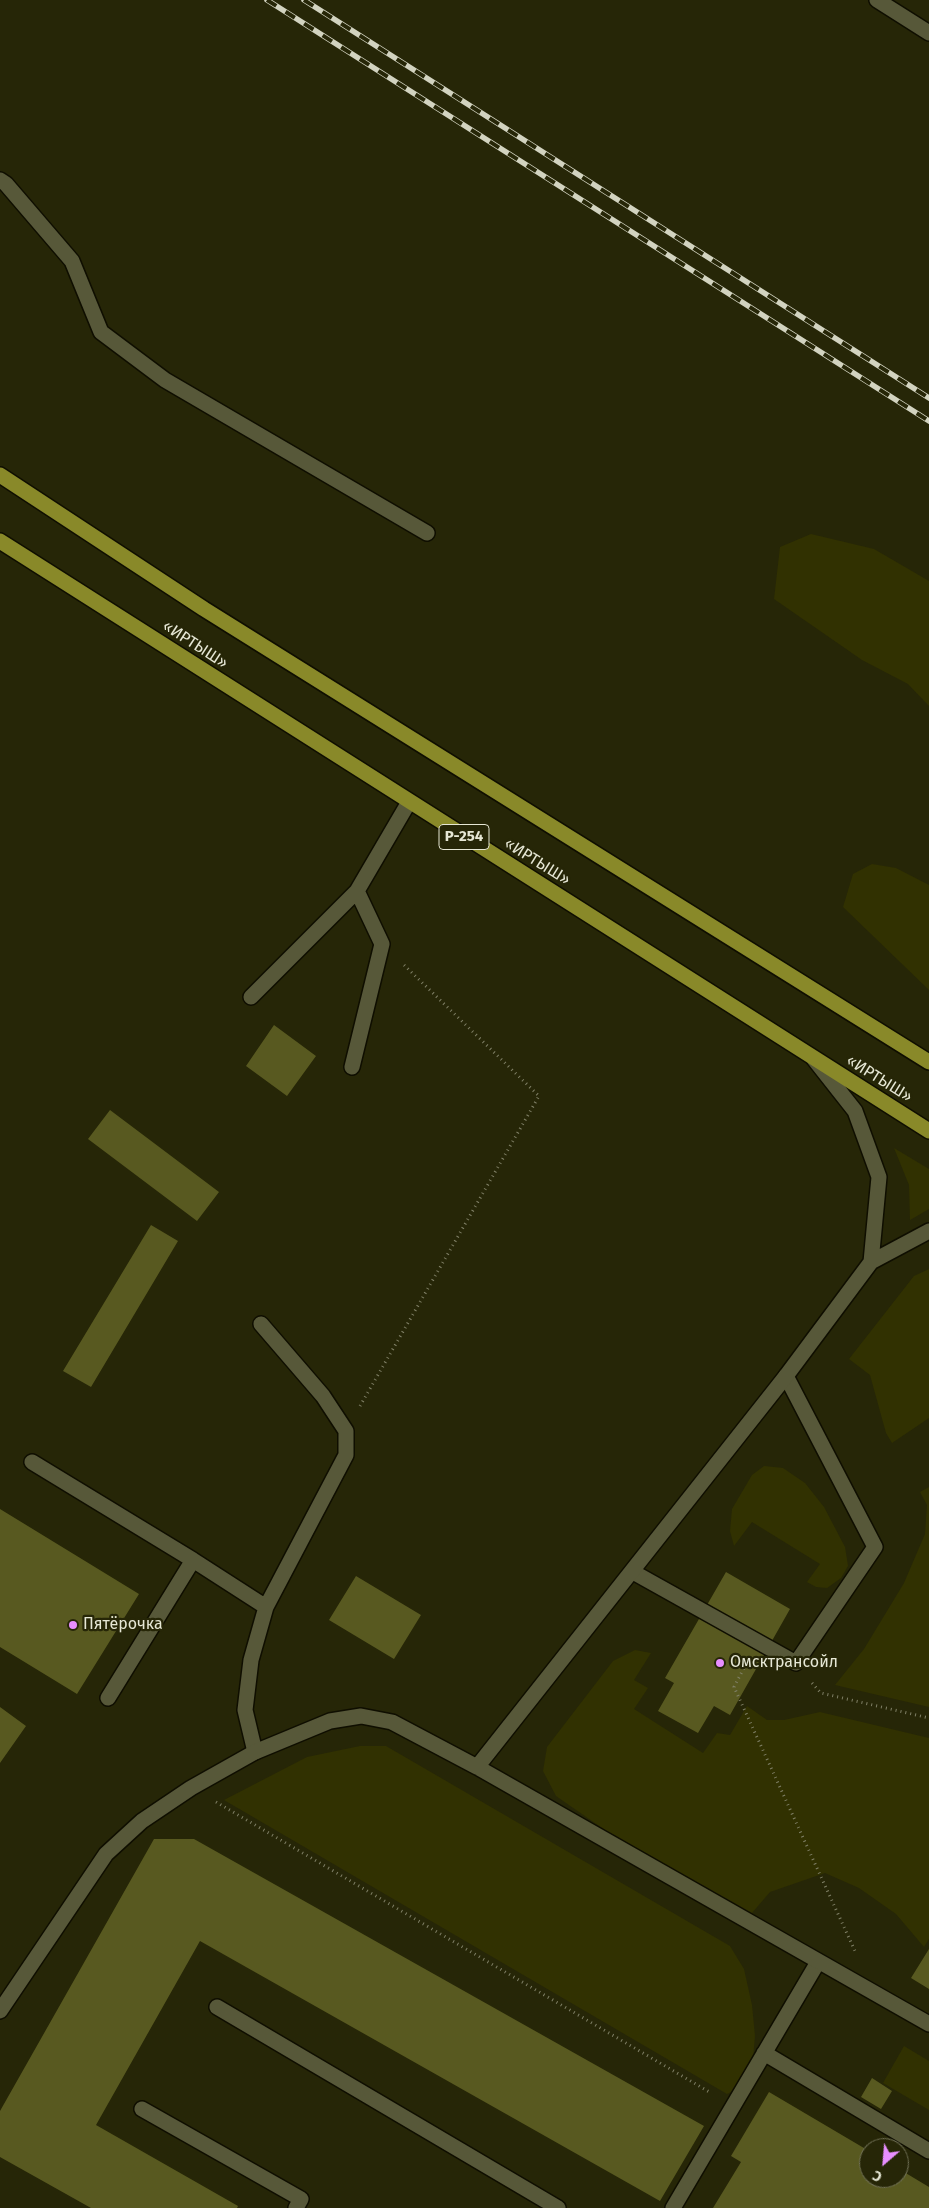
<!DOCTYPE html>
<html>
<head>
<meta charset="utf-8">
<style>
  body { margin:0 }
  #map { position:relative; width:929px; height:2208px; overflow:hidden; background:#262607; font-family:"Fira Sans",sans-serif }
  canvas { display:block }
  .north { position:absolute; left:859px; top:2138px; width:50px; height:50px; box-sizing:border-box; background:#262607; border:1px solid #737359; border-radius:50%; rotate:207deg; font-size:14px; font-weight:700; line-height:20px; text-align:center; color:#e6e7d5 }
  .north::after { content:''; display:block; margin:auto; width:18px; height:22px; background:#e88eff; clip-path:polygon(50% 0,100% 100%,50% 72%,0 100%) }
</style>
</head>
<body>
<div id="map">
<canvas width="929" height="2208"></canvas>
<div class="north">С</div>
</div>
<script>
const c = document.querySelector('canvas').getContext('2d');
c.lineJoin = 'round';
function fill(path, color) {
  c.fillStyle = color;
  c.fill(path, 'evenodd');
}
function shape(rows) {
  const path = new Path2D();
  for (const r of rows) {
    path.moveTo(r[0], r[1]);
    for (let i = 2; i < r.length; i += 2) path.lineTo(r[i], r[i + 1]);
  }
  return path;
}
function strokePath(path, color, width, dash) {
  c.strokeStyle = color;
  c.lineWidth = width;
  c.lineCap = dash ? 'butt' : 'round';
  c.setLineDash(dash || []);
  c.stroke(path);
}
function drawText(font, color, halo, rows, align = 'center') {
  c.font = font + ' "Fira Sans",sans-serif';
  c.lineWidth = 4.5;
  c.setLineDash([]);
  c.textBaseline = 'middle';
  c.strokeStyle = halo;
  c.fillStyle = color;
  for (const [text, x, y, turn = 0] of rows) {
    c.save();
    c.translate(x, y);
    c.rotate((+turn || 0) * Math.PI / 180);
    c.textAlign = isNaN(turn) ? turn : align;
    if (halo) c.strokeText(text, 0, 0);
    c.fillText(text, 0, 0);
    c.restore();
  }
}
const green = shape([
  [811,534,874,549,929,581,929,706,908,684,862,660,774,599,780,547],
  [872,864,896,868,929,885,929,990,843,907,853,874],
  [894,1148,929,1169,929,1209,910,1220,909,1185],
  [929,1269,929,1418,892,1443,886,1433,870,1375,849,1359,914,1276],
  [764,1466,783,1468,805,1483,824,1507,845,1547,848,1566,841,1578,827,1588,816,1587,807,1582,820,1564,752,1522,734,1546,730,1531,732,1509,752,1475],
  [929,1487,929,1707,835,1685,864,1649,904,1583,925,1534,927,1505,920,1492],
  [635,1650,651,1653,634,1680,648,1688,634,1709,703,1753,717,1733,730,1735,747,1706,767,1720,784,1720,820,1712,929,1738,929,1939,924,1947,896,1914,859,1888,825,1873,770,1892,752,1913,605,1830,556,1796,543,1771,547,1747,613,1661],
  [360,1746,386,1746,730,1946,744,1969,752,2005,755,2036,753,2059,735,2090,727,2094,224,1800,307,1757],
  [904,2046,929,2061,929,2110,883,2083]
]);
const building = shape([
  [274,1025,316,1056,287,1096,246,1066],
  [110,1110,219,1192,197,1221,88,1139],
  [151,1225,178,1241,91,1387,63,1371],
  [0,1509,139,1594,77,1694,0,1647],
  [726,1572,790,1609,730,1715,714,1706,698,1733,658,1711,674,1683,665,1678],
  [356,1576,421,1615,394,1659,329,1620],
  [0,1707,26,1726,0,1763],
  [154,1839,194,1839,704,2126,660,2201,200,1941,96,2125,238,2206,237,2208,91,2208,0,2157,0,2111],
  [929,1949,929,1989,911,1978],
  [872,2078,892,2091,881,2109,861,2097],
  [769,2092,869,2151,869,2178,899,2178,899,2169,929,2187,929,2208,713,2208,741,2162,731,2156]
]);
const path = shape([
  [360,1406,539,1096,404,965],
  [746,1664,734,1687,855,1951],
  [812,1683,821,1693,929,1718],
  [216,1802,711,2093]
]);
const lane = shape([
  [0,180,6,184,72,261,101,332,165,380,427,533],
  [251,997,357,891,409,802],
  [352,1067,382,944,357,891],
  [32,1462,193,1560],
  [633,1572,796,1663,875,1547,786,1376],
  [108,1698,193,1560,266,1607],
  [255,1752,245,1710,251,1660,266,1607,346,1455,346,1431,323,1396,261,1324],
  [217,2007,558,2208],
  [764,2053,929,2151],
  [142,2109,301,2199,296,2208],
  [673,2208,818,1962]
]);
const street = shape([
  [877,0,929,33]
]);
const secondary = shape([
  [814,1059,855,1111,879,1177,871,1262],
  [477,1767,786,1376,871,1262,929,1231],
  [0,2011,106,1854,142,1821,191,1788,255,1752,330,1721,361,1716,392,1722,477,1767,929,2024]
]);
const primary = shape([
  [0,475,204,609,929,1062],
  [0,541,929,1131]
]);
const rail = shape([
  [267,0,929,421],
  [304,0,929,398]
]);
const markers = [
  [73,1625,5,"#e88eff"],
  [720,1663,5,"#e88eff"]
];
const shields = [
  [464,837,50]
];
const shieldNames = [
  ["Р-254",464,837]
];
const streetNames = [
  ["«ИРТЫШ»",195,645,33],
  ["«ИРТЫШ»",537,862,32],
  ["«ИРТЫШ»",879,1079,32]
];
const poiNames = [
  ["Пятёрочка",83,1625],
  ["Омсктрансойл",730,1663]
];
fill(green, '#313101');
fill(building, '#585920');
strokePath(lane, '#0f0e00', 18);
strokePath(street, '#0f0e00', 18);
strokePath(secondary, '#0f0e00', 18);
strokePath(primary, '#0f0e00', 18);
strokePath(path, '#808067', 3, [1, 4]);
strokePath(lane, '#575839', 15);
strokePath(street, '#575839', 15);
strokePath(secondary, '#575839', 15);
strokePath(primary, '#898929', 15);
strokePath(rail, '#d2d3c0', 5.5);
strokePath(rail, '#262607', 4, [11]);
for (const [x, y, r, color] of markers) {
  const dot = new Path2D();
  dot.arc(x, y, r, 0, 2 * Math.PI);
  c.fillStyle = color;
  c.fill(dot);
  strokePath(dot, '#262607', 2);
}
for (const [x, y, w] of shields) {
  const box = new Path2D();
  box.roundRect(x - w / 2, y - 12.5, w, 25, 4);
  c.fillStyle = '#262607';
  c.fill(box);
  strokePath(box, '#e6e7d5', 1);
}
drawText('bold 15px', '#e6e7d5', null, shieldNames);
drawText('16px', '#e6e7d5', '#262607', streetNames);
drawText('16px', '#e6e7d5', '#262607', poiNames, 'left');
</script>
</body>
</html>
